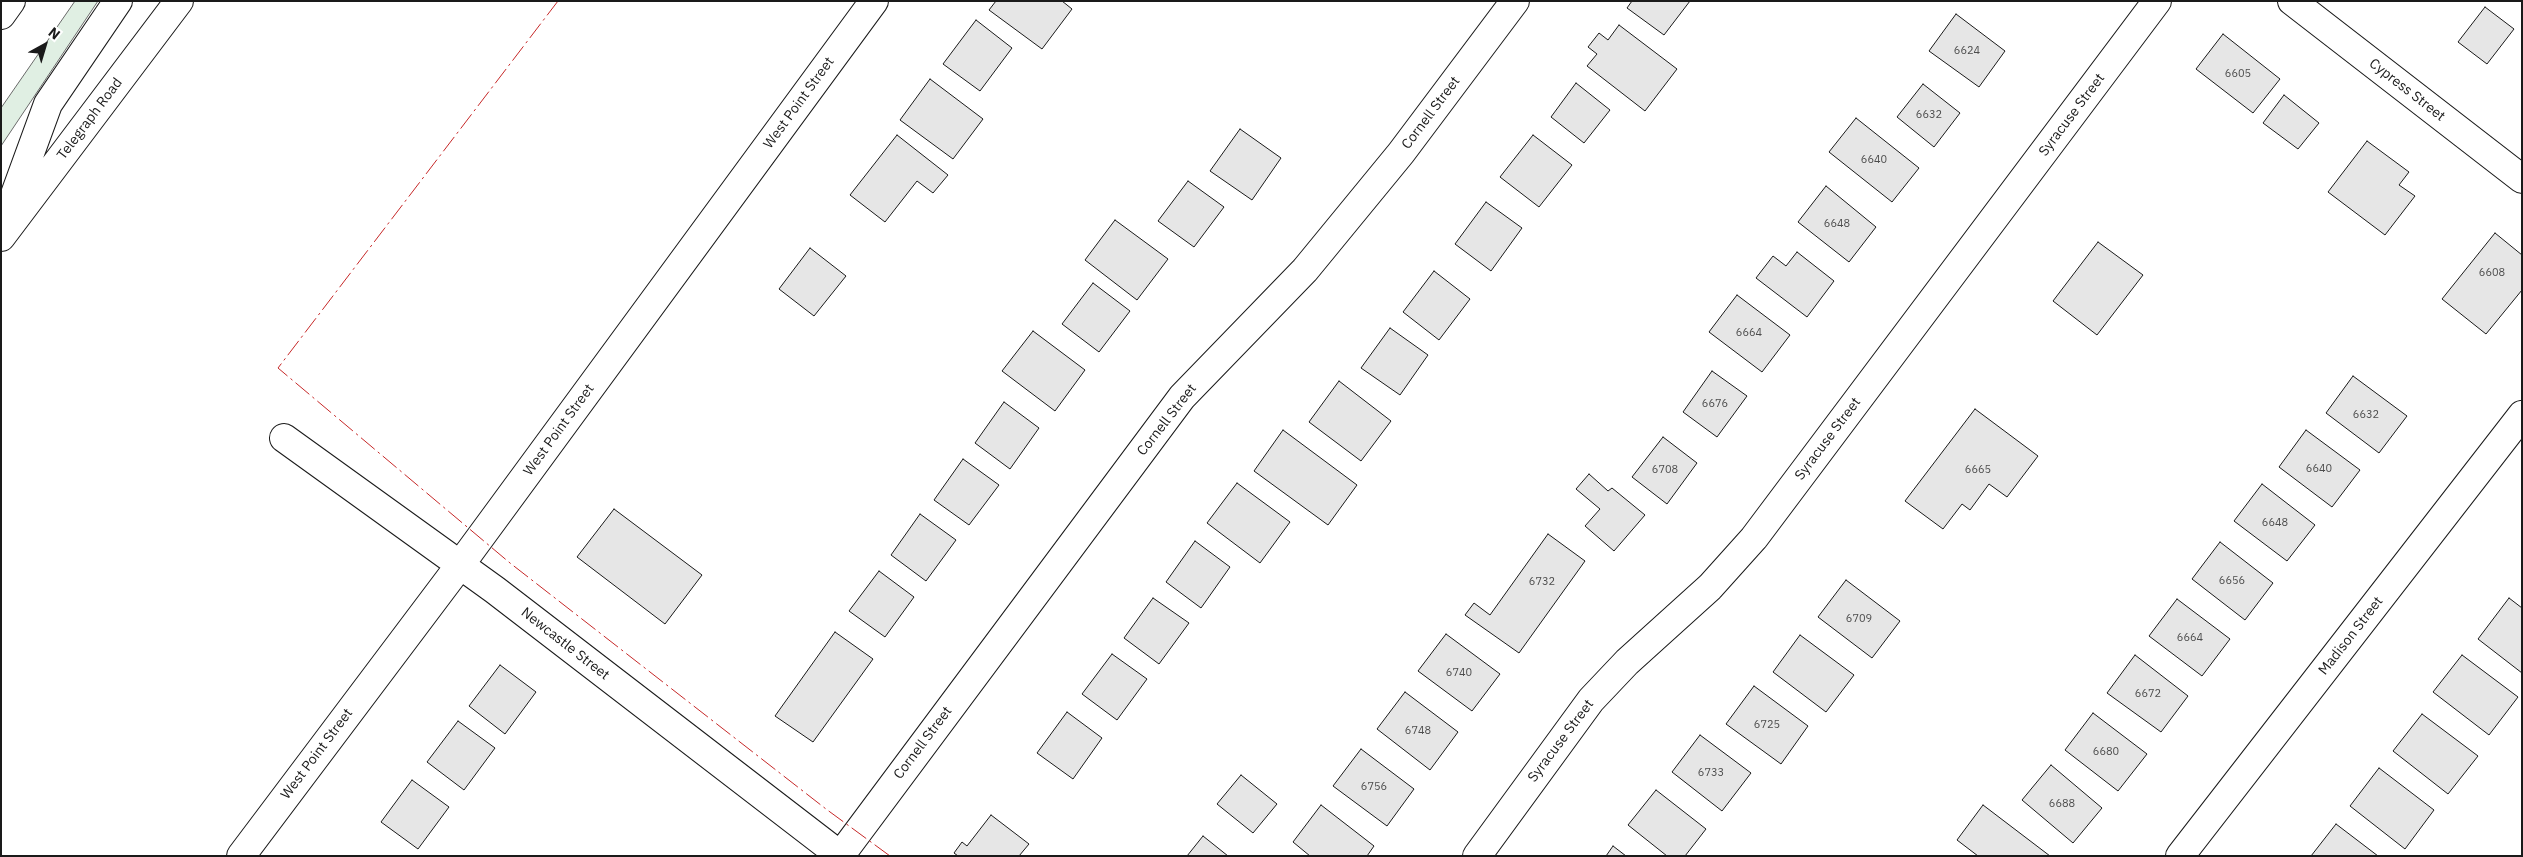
<!DOCTYPE html>
<html>
<head>
<meta charset="utf-8">
<style>
  body { margin:0 }
  #map { position:relative; width:2523px; height:857px; overflow:hidden; background:#fff; font-family:"IBM Plex Sans",sans-serif }
  canvas { display:block }
  .frame { position:absolute; inset:0; border:2px solid #1a1a1a; pointer-events:none }
  .north { position:absolute; left:20px; top:20px; width:50px; height:50px; -webkit-text-stroke:4px #fff; paint-order:stroke; rotate:39deg; font-size:14px; font-weight:700; line-height:20px; text-align:center; color:#1a1a1a }
  .north::after { content:''; display:block; margin:auto; width:18px; height:22px; background:#1a1a1a; clip-path:polygon(50% 0,100% 100%,50% 72%,0 100%) }
</style>
</head>
<body>
<div id="map">
<canvas width="2523" height="857"></canvas>
<div class="frame"></div>
<div class="north">N</div>
</div>
<script>
const c = document.querySelector('canvas').getContext('2d');
c.lineJoin = 'round';
function fill(path, color) {
  c.fillStyle = color;
  c.fill(path, 'evenodd');
}
function shape(rows) {
  const path = new Path2D();
  for (const r of rows) {
    path.moveTo(r[0], r[1]);
    for (let i = 2; i < r.length; i += 2) path.lineTo(r[i], r[i + 1]);
  }
  return path;
}
function strokePath(path, color, width, dash) {
  c.strokeStyle = color;
  c.lineWidth = width;
  c.lineCap = dash ? 'butt' : 'round';
  c.setLineDash(dash || []);
  c.stroke(path);
}
function drawText(font, color, halo, rows, align = 'center') {
  c.font = font + ' "IBM Plex Sans",sans-serif';
  c.lineWidth = 4;
  c.setLineDash([]);
  c.textBaseline = 'middle';
  c.strokeStyle = halo;
  c.fillStyle = color;
  for (const [text, x, y, turn = 0] of rows) {
    c.save();
    c.translate(x, y);
    c.rotate((+turn || 0) * Math.PI / 180);
    c.textAlign = isNaN(turn) ? turn : align;
    if (halo) c.strokeText(text, 0, 0);
    c.fillText(text, 0, 0);
    c.restore();
  }
}
const green = shape([
  [75,1,98,1,1,146,1,108,75,1]
]);
const building = shape([
  [996,1,1062,1,1072,9,1042,49,989,10,996,1],
  [1632,1,1690,1,1664,35,1627,8,1632,1],
  [2485,7,2514,29,2487,64,2458,42,2485,7],
  [1956,14,2005,51,1979,87,1929,51,1956,14],
  [976,20,1012,48,980,91,943,64,976,20],
  [1619,25,1677,69,1645,111,1587,66,1597,54,1588,47,1599,33,1608,40,1619,25],
  [2223,34,2280,79,2253,113,2196,69,2223,34],
  [930,79,983,119,953,159,900,120,930,79],
  [1576,83,1610,110,1584,143,1551,117,1576,83],
  [1923,84,1960,113,1934,147,1897,117,1923,84],
  [2284,95,2319,123,2298,149,2263,123,2284,95],
  [1856,118,1919,168,1892,202,1829,152,1856,118],
  [1240,129,1281,158,1252,200,1210,171,1240,129],
  [897,135,948,175,933,193,917,181,885,222,850,195,897,135],
  [1533,135,1572,165,1539,207,1500,177,1533,135],
  [2367,141,2409,172,2399,185,2415,196,2385,235,2328,192,2367,141],
  [1188,181,1224,207,1194,247,1158,221,1188,181],
  [1826,186,1876,227,1849,262,1798,222,1826,186],
  [1486,202,1522,228,1491,271,1455,244,1486,202],
  [1115,220,1168,259,1137,300,1085,260,1115,220],
  [2495,233,2522,255,2522,290,2486,334,2442,299,2495,233],
  [2098,242,2143,275,2097,335,2053,301,2098,242],
  [810,248,846,276,814,316,779,289,810,248],
  [1797,252,1834,281,1807,317,1756,278,1773,256,1786,266,1797,252],
  [1434,271,1470,299,1439,340,1403,312,1434,271],
  [1093,283,1130,311,1099,352,1062,324,1093,283],
  [1737,295,1790,335,1762,372,1709,332,1737,295],
  [1390,328,1428,355,1400,395,1361,368,1390,328],
  [1033,331,1085,370,1055,411,1002,371,1033,331],
  [1712,371,1747,396,1717,437,1683,412,1712,371],
  [2353,376,2407,416,2379,453,2326,413,2353,376],
  [1339,381,1391,421,1361,461,1309,422,1339,381],
  [1004,402,1039,428,1010,469,975,443,1004,402],
  [1975,409,2038,456,2007,497,1989,484,1970,510,1962,504,1943,529,1905,501,1975,409],
  [1283,430,1357,485,1328,525,1254,471,1283,430],
  [2306,430,2360,470,2332,507,2279,467,2306,430],
  [1663,437,1697,463,1667,504,1632,477,1663,437],
  [963,459,999,485,969,525,934,500,963,459],
  [1589,474,1608,491,1612,488,1645,515,1614,551,1585,526,1600,509,1576,489,1589,474],
  [1237,483,1290,522,1260,563,1207,523,1237,483],
  [2262,484,2315,525,2287,561,2234,521,2262,484],
  [614,509,702,575,665,624,577,557,614,509],
  [920,514,956,540,926,581,891,555,920,514],
  [1548,534,1585,561,1519,653,1465,615,1474,603,1490,615,1548,534],
  [1195,541,1230,567,1201,608,1166,582,1195,541],
  [2220,542,2273,583,2245,620,2192,579,2220,542],
  [879,571,914,597,885,637,849,611,879,571],
  [1846,580,1900,621,1872,658,1818,617,1846,580],
  [1153,598,1189,623,1159,664,1124,638,1153,598],
  [2509,598,2522,608,2522,673,2478,639,2509,598],
  [2177,599,2230,639,2202,676,2149,636,2177,599],
  [835,632,873,659,813,742,775,716,835,632],
  [1446,634,1500,674,1472,711,1418,671,1446,634],
  [1800,635,1854,675,1826,712,1773,672,1800,635],
  [1112,654,1147,679,1117,720,1082,694,1112,654],
  [2135,655,2188,696,2161,732,2107,693,2135,655],
  [2462,655,2518,697,2489,735,2433,692,2462,655],
  [500,665,536,692,505,734,469,706,500,665],
  [1754,686,1808,726,1781,764,1726,724,1754,686],
  [1405,692,1458,732,1430,770,1377,729,1405,692],
  [1067,712,1102,738,1073,779,1037,753,1067,712],
  [2093,713,2147,754,2118,791,2065,750,2093,713],
  [2422,714,2478,756,2448,794,2393,751,2422,714],
  [458,721,495,748,464,790,427,762,458,721],
  [1700,735,1751,773,1722,811,1672,772,1700,735],
  [1361,749,1414,789,1387,826,1333,786,1361,749],
  [2051,765,2102,808,2073,843,2022,800,2051,765],
  [2379,768,2434,810,2405,849,2350,806,2379,768],
  [1241,775,1277,804,1253,833,1217,804,1241,775],
  [412,780,449,807,418,849,381,822,412,780],
  [1656,790,1706,829,1685,856,1667,856,1628,825,1656,790],
  [1321,805,1374,846,1367,856,1310,856,1293,842,1321,805],
  [1983,805,2050,856,1978,856,1957,840,1983,805],
  [991,815,1029,844,1019,856,958,856,954,853,962,842,967,846,991,815],
  [2336,824,2378,856,2311,856,2336,824],
  [1203,836,1228,856,1187,856,1203,836],
  [1613,846,1626,856,1606,856,1613,846]
]);
const minor = shape([
  [2292,1,2522,179],
  [284,438,495,590,841,856],
  [241,856,460,565,874,1],
  [840,856,1182,397,1305,270,1401,153,1515,1],
  [1477,856,1591,700,1627,662,1710,587,1754,538,2157,1],
  [2180,856,2522,415]
]);
const highway = shape([
  [1,15,11,1],
  [7,216,48,104,118,1],
  [1,237,179,1]
]);
const power = shape([
  [558,1,278,368,510,563,826,809,890,856]
]);
const numberNames = [
  ["6624",1967,51],
  ["6605",2238,74],
  ["6632",1929,115],
  ["6640",1874,160],
  ["6648",1837,224],
  ["6608",2492,273],
  ["6664",1749,333],
  ["6676",1715,404],
  ["6632",2366,415],
  ["6640",2319,469],
  ["6708",1665,470],
  ["6665",1978,470],
  ["6648",2275,523],
  ["6656",2232,581],
  ["6732",1542,582],
  ["6709",1859,619],
  ["6664",2190,638],
  ["6740",1459,673],
  ["6672",2148,694],
  ["6725",1767,725],
  ["6748",1418,731],
  ["6680",2106,752],
  ["6733",1711,773],
  ["6756",1374,787],
  ["6688",2062,804]
];
const streetNames = [
  ["Cypress Street",2407,90,38],
  ["West Point Street",799,103,-54],
  ["Cornell Street",1431,113,-53],
  ["Syracuse Street",2072,115,-53],
  ["Telegraph Road",90,119,-53],
  ["Cornell Street",1167,420,-52],
  ["West Point Street",559,430,-54],
  ["Syracuse Street",1828,439,-53],
  ["Madison Street",2351,636,-52],
  ["Newcastle Street",565,644,38],
  ["Syracuse Street",1561,741,-53],
  ["Cornell Street",923,743,-53],
  ["West Point Street",317,754,-53]
];
fill(green, '#e0efe3');
strokePath(green, '#6a6a6a', 1);
fill(building, '#e6e6e6');
strokePath(building, '#1a1a1a', 1);
strokePath(minor, '#1a1a1a', 30);
strokePath(highway, '#1a1a1a', 30);
strokePath(minor, '#fff', 28);
strokePath(highway, '#fff', 28);
strokePath(power, '#c62828', 1, [18, 4, 2.5, 4]);
drawText('11px', '#4d4d4d', null, numberNames);
drawText('14px', '#1a1a1a', '#fff', streetNames);
</script>
</body>
</html>
